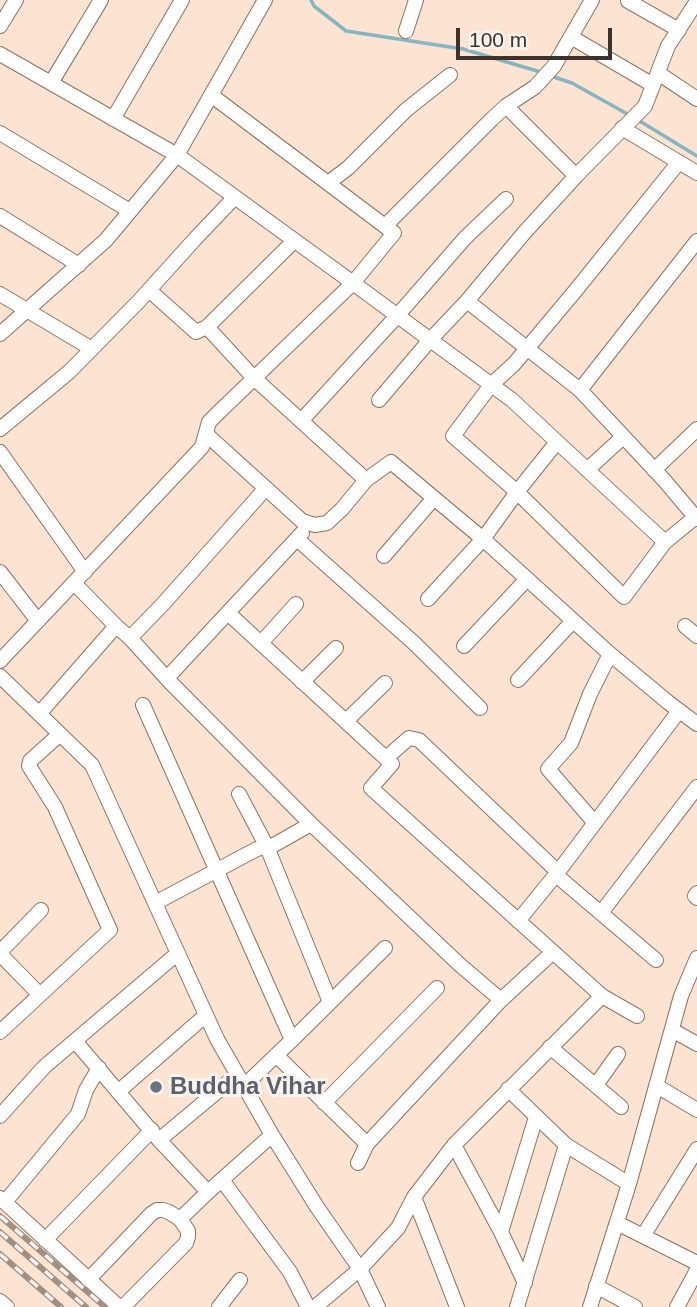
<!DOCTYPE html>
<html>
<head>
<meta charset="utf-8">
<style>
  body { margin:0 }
  #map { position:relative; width:697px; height:1307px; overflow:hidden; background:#fce3d2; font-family:Helvetica,sans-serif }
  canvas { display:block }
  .scale { position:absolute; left:456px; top:28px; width:156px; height:32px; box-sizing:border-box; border:4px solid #3d3129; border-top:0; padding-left:9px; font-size:21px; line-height:24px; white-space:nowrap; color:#3d3129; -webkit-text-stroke:5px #faf4f0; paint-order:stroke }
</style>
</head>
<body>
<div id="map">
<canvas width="697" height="1307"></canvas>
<div class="scale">100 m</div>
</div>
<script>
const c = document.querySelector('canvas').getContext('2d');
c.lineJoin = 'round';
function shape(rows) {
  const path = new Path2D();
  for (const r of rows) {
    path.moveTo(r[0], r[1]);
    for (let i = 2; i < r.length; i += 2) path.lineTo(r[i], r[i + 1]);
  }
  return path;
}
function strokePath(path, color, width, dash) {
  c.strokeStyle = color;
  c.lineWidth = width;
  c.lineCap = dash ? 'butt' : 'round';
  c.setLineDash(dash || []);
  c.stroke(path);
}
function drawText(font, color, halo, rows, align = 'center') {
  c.font = font + ' Helvetica,sans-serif';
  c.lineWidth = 6;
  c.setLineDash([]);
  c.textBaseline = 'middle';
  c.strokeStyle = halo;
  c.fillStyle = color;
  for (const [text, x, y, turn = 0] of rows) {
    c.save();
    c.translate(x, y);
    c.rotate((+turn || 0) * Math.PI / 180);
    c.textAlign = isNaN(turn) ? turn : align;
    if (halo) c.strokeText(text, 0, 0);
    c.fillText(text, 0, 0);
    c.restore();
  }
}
const stream = shape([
  [311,0,314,6,346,31,463,49,544,73],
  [551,76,572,83,631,116],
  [638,120,697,156]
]);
const minor = shape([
  [628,1,679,30],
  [0,26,16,0],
  [406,31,416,0],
  [571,37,653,85],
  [0,54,177,155,106,240,0,334],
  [658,73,697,99],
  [51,83,101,0],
  [506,106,576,176],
  [113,119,182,0],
  [622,128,697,173],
  [0,133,130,211],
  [328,183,348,168,406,110,450,75],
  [0,216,79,265],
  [385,226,492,119,506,106,535,87,554,66,592,0],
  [294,241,207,327,254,378,366,480],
  [149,290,196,332,207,327],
  [0,294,92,349],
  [467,301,580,390,664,480,697,519],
  [580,390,697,241],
  [379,400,430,340,467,301,524,233,576,176,645,106,668,46,697,1],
  [301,421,397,316,465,238,506,199],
  [0,429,69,372,139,301,195,239,235,197],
  [206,434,302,521,315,525,327,523,342,509,366,480,391,462,483,539,517,492,624,597,665,542,512,400,353,283,394,233,211,95],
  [557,442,517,492,453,436,491,385,514,364,576,290,679,162],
  [0,452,85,572],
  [587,470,623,437],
  [654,470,697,429],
  [297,539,414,643,480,708],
  [665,542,697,516],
  [384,556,434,498],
  [0,572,38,621],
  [74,583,116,626],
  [428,599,483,539,610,654,669,703,697,724],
  [228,613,392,764,371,788,553,952,501,1000,460,965,311,824],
  [685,626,697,636],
  [130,638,170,682,311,824,272,846,257,849,155,903],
  [261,643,296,604],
  [464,646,527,579],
  [0,661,202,447,209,422,218,413,353,283,177,155,265,0],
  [0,676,92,765,217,1039,272,1135,317,1207,360,1269,378,1307],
  [167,678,302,533],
  [518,680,573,621],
  [302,682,336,648],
  [143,705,292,1040,244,1086],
  [39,714,116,626,130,638,163,604,266,488],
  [346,721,385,683],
  [386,758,409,738,419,740,558,872,518,921],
  [239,794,267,847,330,1002],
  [595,823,548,769,571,743,590,694,610,654],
  [558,872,679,711],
  [556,875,656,960],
  [697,893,695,896,697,898],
  [601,913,697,787],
  [0,952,41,910],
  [0,954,39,994],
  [602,996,637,1016],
  [672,1030,697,1044],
  [0,1032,110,930,55,807,29,766,30,761,60,734],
  [292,1040,385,948],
  [75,1041,159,1140,208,1192,272,1135],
  [550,1047,621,1107],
  [276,1055,367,1144,501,1000],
  [596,1085,618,1054],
  [657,1086,697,1110],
  [508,1089,566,1145,517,1307],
  [119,1091,206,1015],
  [324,1103,437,988],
  [0,1116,44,1067,178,953],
  [159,1140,237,1075],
  [454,1145,501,1232],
  [566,1145,629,1184],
  [358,1163,367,1144],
  [222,1180,290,1272,308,1307],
  [414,1197,457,1307],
  [0,1198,119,1307],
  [5,1202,78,1114,86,1090,99,1068],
  [617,1223,697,1263],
  [643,1236,697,1149],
  [45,1240,152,1130],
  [88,1280,151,1214,157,1210,163,1210,169,1212,180,1219,208,1192],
  [525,1283,501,1232,536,1117],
  [596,1286,635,1307],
  [0,1301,7,1307],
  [123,1307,186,1243,188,1237,188,1231,180,1219],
  [219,1307,240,1280],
  [315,1307,360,1269,398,1228,414,1197,454,1145,602,996,553,952],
  [590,1307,629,1184,681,996,697,958],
  [677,1307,697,1270]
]);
const rail = shape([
  [0,1216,105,1307],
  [0,1232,86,1307],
  [0,1254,61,1307]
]);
const markers = [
  [156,1087,7,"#6b7280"]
];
const worshipNames = [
  ["Buddha Vihar",170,1087]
];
strokePath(stream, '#86b4c0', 3.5);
strokePath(minor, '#8e725f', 16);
strokePath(minor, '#fff', 14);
strokePath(rail, '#a28f82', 6);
strokePath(rail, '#faf4f0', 3.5, [10]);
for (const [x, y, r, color] of markers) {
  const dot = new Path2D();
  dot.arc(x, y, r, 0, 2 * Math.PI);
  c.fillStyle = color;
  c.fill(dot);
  strokePath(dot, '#faf4f0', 2.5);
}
drawText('bold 24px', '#5b616d', '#faf4f0', worshipNames, 'left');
</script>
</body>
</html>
